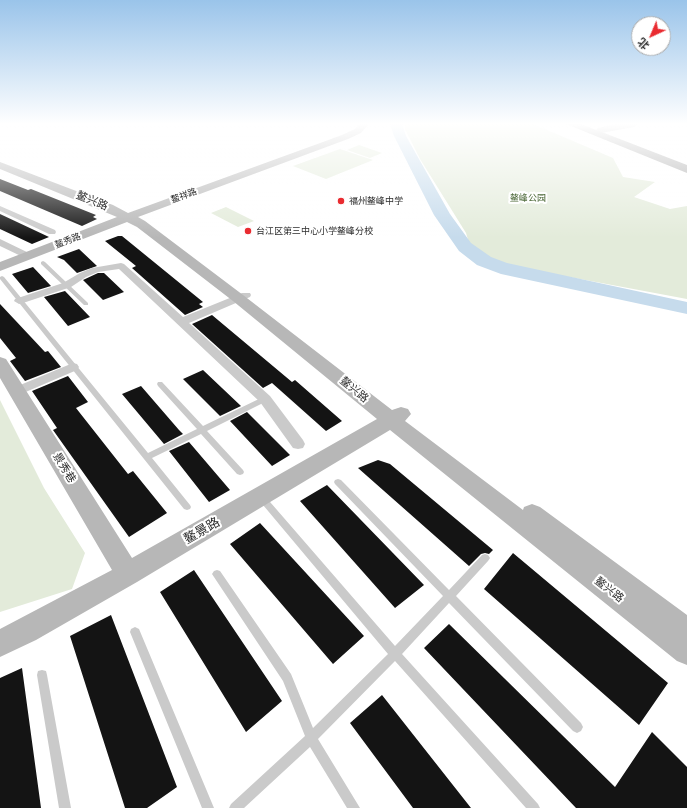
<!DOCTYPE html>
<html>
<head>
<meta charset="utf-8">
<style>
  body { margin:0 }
  #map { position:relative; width:687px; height:808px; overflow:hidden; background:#fff; font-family:"Noto Sans","Noto Sans SC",sans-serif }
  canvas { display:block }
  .north { position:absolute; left:631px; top:16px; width:40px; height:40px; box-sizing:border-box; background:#fff; border:1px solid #ababab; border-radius:50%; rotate:224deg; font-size:11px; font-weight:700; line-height:16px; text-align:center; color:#2d2d2d }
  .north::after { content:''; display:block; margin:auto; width:14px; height:18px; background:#e92b30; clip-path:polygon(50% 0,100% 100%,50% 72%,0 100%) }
</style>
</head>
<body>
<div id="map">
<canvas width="687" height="808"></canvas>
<div class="north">北</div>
</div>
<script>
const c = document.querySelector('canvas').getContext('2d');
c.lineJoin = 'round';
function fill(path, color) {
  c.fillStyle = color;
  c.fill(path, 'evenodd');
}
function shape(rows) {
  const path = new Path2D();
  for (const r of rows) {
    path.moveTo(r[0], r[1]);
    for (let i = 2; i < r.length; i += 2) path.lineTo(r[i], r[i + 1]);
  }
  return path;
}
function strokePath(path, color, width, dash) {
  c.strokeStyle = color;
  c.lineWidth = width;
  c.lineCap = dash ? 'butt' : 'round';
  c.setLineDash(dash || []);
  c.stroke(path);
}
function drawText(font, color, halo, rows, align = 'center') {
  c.font = font + ' "Noto Sans","Noto Sans SC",sans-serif';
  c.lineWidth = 4;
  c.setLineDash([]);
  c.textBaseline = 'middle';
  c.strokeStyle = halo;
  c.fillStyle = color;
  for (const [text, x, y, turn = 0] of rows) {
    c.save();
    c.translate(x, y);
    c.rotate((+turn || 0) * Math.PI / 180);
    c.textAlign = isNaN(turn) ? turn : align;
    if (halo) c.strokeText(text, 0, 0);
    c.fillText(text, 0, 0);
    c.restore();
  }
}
const green = shape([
  [405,124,533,124,613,158,623,177,655,182,634,197,670,209,687,206,687,299,505,265,477,251,469,243,466,233,420,159,405,129],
  [359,145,382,153,370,158,347,150],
  [340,149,373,160,326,179,293,166],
  [226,207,254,221,238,227,211,213],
  [0,400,44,488,85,553,72,589,0,612]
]);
const river = shape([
  [390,124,402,124,406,136,450,214,471,243,491,257,507,263,687,302,687,314,501,274,477,265,459,251,434,215,394,136,390,124]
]);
const building = shape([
  [0,179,28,190,31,189,96,215,93,217,97,219,82,226,0,191],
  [0,214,49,237,32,244,0,229],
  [118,236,122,236,203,302,199,304,203,307,185,315,132,268,136,266,105,241],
  [79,249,97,266,77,273,64,260,57,257],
  [33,267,51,286,28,293,12,274],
  [98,273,104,273,124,292,103,300,83,280],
  [65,291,90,317,68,326,44,297],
  [0,304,45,352,48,351,61,367,25,381,10,361,16,358,0,338],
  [212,315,292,382,295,380,342,421,326,431,272,383,263,388,192,324],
  [203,370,241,406,220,416,183,379],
  [68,376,88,402,76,408,128,474,133,471,167,513,129,537,53,430,57,428,32,391],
  [141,386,179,430,183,434,164,444,122,394],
  [247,412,290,455,272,466,230,421],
  [189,442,230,490,209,502,169,451],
  [378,460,390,464,493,550,489,554,485,553,481,554,469,566,358,468],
  [327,485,424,585,395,608,300,501],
  [260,523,364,636,333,664,230,544],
  [513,553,668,683,639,725,484,589],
  [194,570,282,701,246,732,160,592],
  [111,615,177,787,147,808,125,808,70,636],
  [449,624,615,787,652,732,687,767,687,808,576,808,424,648],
  [22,668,41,808,0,808,0,678],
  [382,695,471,808,413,808,350,723]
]);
const lane = shape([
  [43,261,45,262,88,303,88,305,84,305,41,264,41,262,43,261],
  [2,276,4,277,148,453,197,429,158,386,157,384,158,382,162,382,203,426,263,397,267,397,268,399,267,401,207,431,243,470,244,472,243,474,240,475,237,474,201,434,152,458,190,505,191,507,190,509,187,510,184,509,0,279,0,277,2,276],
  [338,479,341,480,449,590,482,555,485,554,488,555,490,558,488,561,456,596,581,723,583,727,581,731,577,733,573,731,449,603,402,654,538,804,540,808,526,808,395,661,318,739,360,808,347,808,310,747,244,808,229,808,231,804,305,736,283,681,214,577,212,574,214,571,217,570,220,571,291,674,313,728,388,654,258,499,257,497,258,495,261,494,264,495,395,646,443,596,335,484,334,482,335,480,338,479],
  [135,627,139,629,214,808,202,808,130,632,131,629,135,627],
  [42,670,46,671,47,675,71,808,59,808,37,675,38,671,42,670]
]);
const street = shape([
  [0,206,55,230,56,232,55,234,49,234,0,211,0,206],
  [0,239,31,254,33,256,28,259,25,258,0,246,0,239],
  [121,263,124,264,183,317,242,293,250,293,251,295,250,297,189,323,270,396,303,440,305,444,303,448,298,449,293,448,260,402,119,269,98,272,86,277,71,287,23,303,19,304,14,301,15,299,63,283,80,273,92,268,121,263],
  [73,363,77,364,79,367,77,370,21,394,17,395,13,394,11,391,13,388,73,363]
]);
const secondary = shape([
  [359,124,369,124,361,133,348,139,138,217,145,221,243,295,392,410,401,407,408,409,411,414,405,421,523,510,524,507,532,504,540,507,687,615,687,665,677,661,390,430,137,582,36,640,0,657,0,629,112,570,0,378,0,357,6,359,132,558,377,419,233,301,137,227,127,222,0,271,0,262,117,217,0,169,0,162,113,205,128,213,342,135,355,129,359,124],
  [616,124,638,124,634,127,601,133,596,130,598,128,616,124]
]);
const primary = shape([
  [566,124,581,124,687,165,687,173,566,124]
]);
const markers = [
  [341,201,4,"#e92b30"],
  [248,231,4,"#e92b30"]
];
const farStreetnames = [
  ["鳌祥路",184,196,-20],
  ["鳌秀路",68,241,-21]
];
const farParknames = [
  ["鳌峰公园",528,198]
];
const farPoinames = [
  ["福州鳌峰中学",349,201],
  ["台江区第三中心小学鳌峰分校",256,231]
];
const streetNames = [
  ["鳌兴路",92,201,22],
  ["鳌兴路",354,390,39],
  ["景秀巷",64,468,59],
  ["鳌兴路",609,590,38]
];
const nearStreetnames = [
  ["鳌景路",202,531,-30]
];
fill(green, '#e3ebda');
fill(river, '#c6dbec');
fill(building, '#141414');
fill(lane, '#cacaca');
fill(street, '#cacaca');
fill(secondary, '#b7b7b7');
fill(primary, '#a5a5a5');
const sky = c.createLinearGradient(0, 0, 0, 238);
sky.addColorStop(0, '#9ac4ea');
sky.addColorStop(0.52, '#fff');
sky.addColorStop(1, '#ffffff00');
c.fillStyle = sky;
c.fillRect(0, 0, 687, 238);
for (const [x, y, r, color] of markers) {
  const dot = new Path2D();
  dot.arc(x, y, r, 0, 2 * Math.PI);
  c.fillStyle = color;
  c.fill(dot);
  strokePath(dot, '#fff', 1.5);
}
drawText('9px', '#2d2d2d', '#fff', farStreetnames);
drawText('9px', '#4e6a3a', '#fff', farParknames);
drawText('9px', '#2d2d2d', '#fff', farPoinames, 'left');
drawText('11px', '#2d2d2d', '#fff', streetNames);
drawText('13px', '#2d2d2d', '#fff', nearStreetnames);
</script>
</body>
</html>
